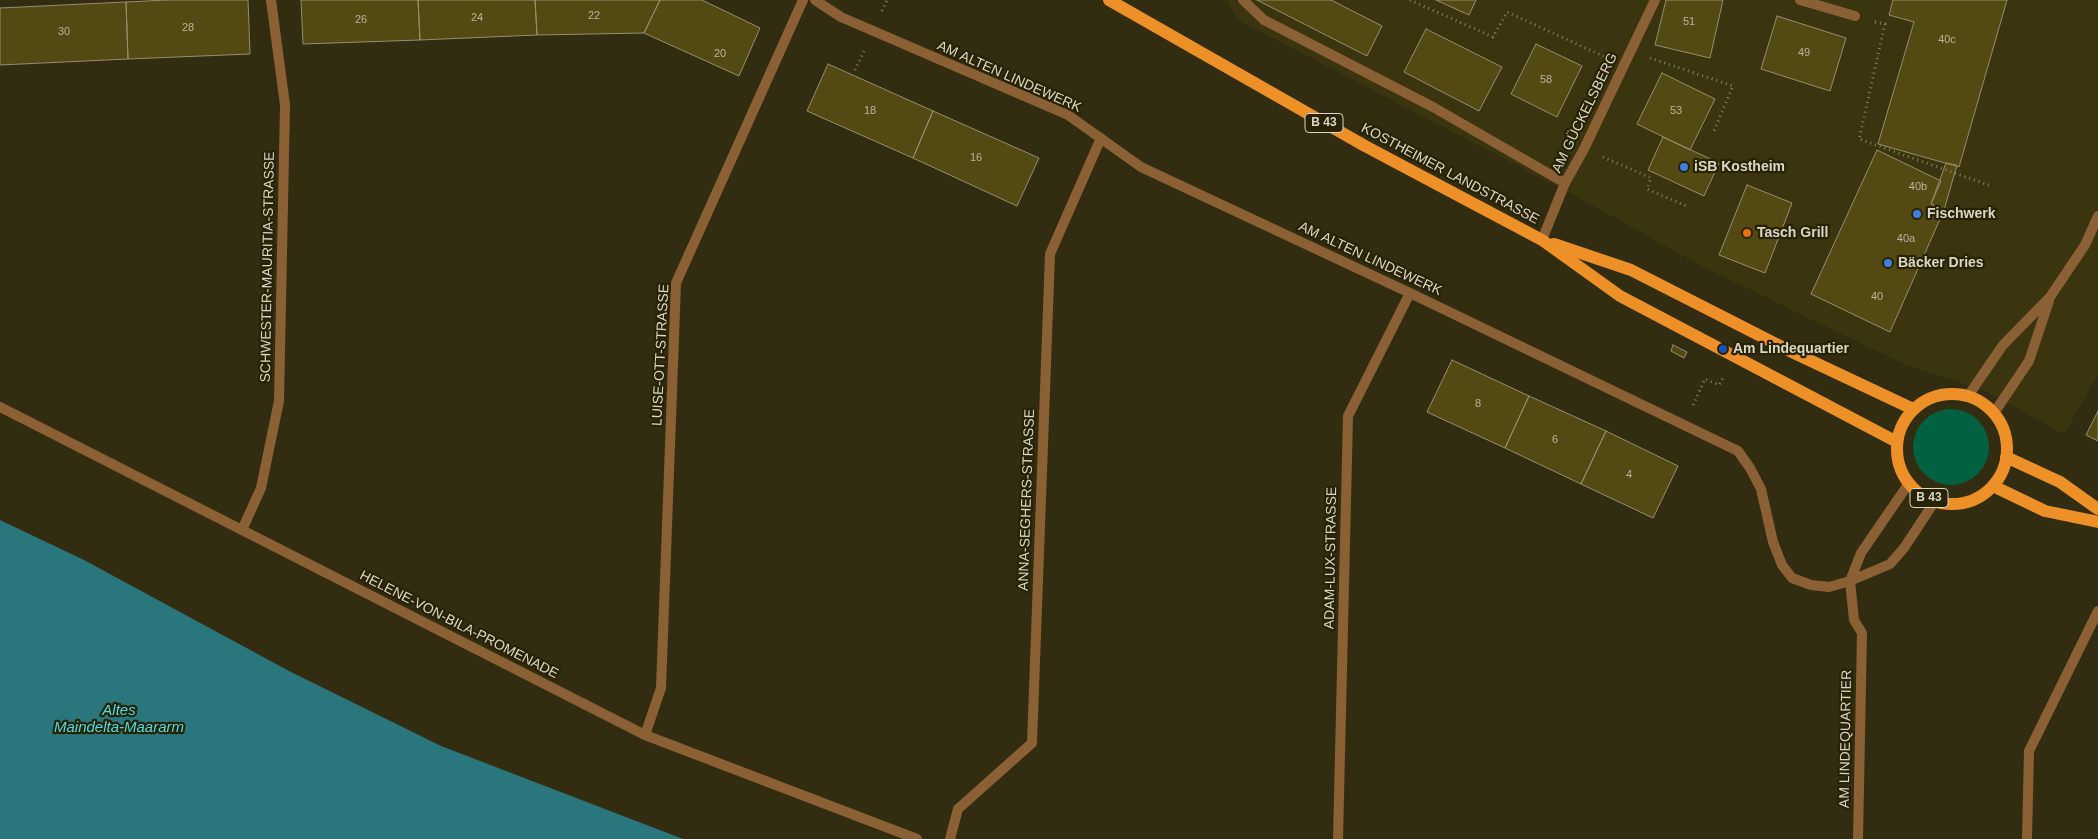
<!DOCTYPE html>
<html>
<head>
<meta charset="utf-8">
<style>
  body { margin:0 }
  canvas { display:block; background:#322c10 }
</style>
</head>
<body>
<canvas width="2098" height="839"></canvas>
<script>
const c = document.querySelector('canvas').getContext('2d');
c.lineJoin = 'round';
function fill(path, color) {
  c.fillStyle = color;
  c.fill(path, 'evenodd');
}
function shape(rows) {
  const path = new Path2D();
  for (const r of rows) {
    if (r.length === 3) {
      path.moveTo(r[0] + r[2], r[1]);
      path.arc(r[0], r[1], r[2], 0, 2 * Math.PI);
      continue;
    }
    path.moveTo(r[0], r[1]);
    for (let i = 2; i < r.length; i += 2) path.lineTo(r[i], r[i + 1]);
  }
  return path;
}
function strokePath(path, color, width, dash) {
  c.strokeStyle = color;
  c.lineWidth = width;
  c.lineCap = dash ? 'butt' : 'round';
  c.setLineDash(dash || []);
  c.stroke(path);
}
function drawText(font, color, halo, rows, align = 'center') {
  c.font = font + ' Arial,sans-serif';
  c.lineWidth = 4.5;
  c.setLineDash([]);
  c.textBaseline = 'middle';
  c.strokeStyle = halo;
  c.fillStyle = color;
  for (const [text, x, y, turn = 0] of rows) {
    c.save();
    c.translate(x, y);
    c.rotate((+turn || 0) * Math.PI / 180);
    c.textAlign = isNaN(turn) ? turn : align;
    if (halo) c.strokeText(text, 0, 0);
    c.fillText(text, 0, 0);
    c.restore();
  }
}
const built = shape([
  [1227,0,2098,0,2098,375,2064,434,1984,390,1906,365,1703,267,1583,200,1238,20]
]);
const green = shape([
  [1951,447,38]
]);
const water = shape([
  [0,520,84,560,289,671,441,746,683,839,0,839]
]);
const building = shape([
  [167,0,248,0,250,54,128,59,126,2,167,0],
  [301,0,418,0,420,40,303,44,301,0],
  [418,0,535,0,537,35,420,40,418,0],
  [535,0,660,0,644,33,537,35,535,0],
  [660,0,702,0,760,28,739,76,644,33,660,0],
  [1257,0,1331,0,1382,26,1367,56,1257,0],
  [1436,0,1476,0,1469,15,1436,0],
  [1666,0,1723,0,1710,58,1655,45,1666,0],
  [1893,0,2007,0,1959,167,1878,144,1914,22,1889,15,1893,0],
  [126,2,128,59,0,65,0,8,126,2],
  [1777,16,1846,38,1830,91,1761,69,1777,16],
  [1426,29,1502,67,1479,111,1404,72,1426,29],
  [1536,44,1582,66,1557,117,1511,94,1536,44],
  [828,64,933,111,913,158,807,111,828,64],
  [1662,73,1715,99,1690,150,1637,124,1662,73],
  [933,111,1039,158,1017,206,913,158,933,111],
  [1663,137,1719,163,1704,196,1648,170,1663,137],
  [1877,150,1941,181,1931,204,1944,210,1890,332,1811,294,1877,150],
  [1946,163,1957,165,1944,210,1931,204,1946,163],
  [1747,185,1792,203,1765,273,1719,255,1747,185],
  [1673,345,1687,352,1684,358,1671,351,1673,345],
  [1452,360,1529,396,1505,448,1427,412,1452,360],
  [1529,396,1606,431,1581,484,1505,448,1529,396],
  [2098,411,2098,441,2086,435,2098,411],
  [1606,431,1678,466,1653,518,1581,484,1606,431]
]);
const path = shape([
  [1410,0,1493,37,1507,12,1605,57],
  [882,11,887,0],
  [1875,22,1885,24,1859,139,1991,186],
  [1650,58,1733,86,1713,133],
  [855,70,864,51],
  [1603,157,1651,178,1647,189,1686,206],
  [1693,405,1705,379,1719,385,1724,376]
]);
const service = shape([
  [1243,0,1264,20,1433,107,1565,183],
  [1968,396,2003,345,2050,297,2085,245,2098,216],
  [1994,413,2029,361,2049,301]
]);
const minor = shape([
  [815,0,841,17,1068,115,1141,167,1410,293,1738,451,1750,468,1761,489,1773,542,1782,565,1792,578,1811,585,1829,587,1850,581,1890,564,1904,548,1935,501],
  [1800,0,1855,16],
  [1542,240,1565,183,1584,149,1655,0],
  [0,407,645,735,917,839],
  [242,530,261,488,279,401,285,105,271,0],
  [645,735,661,688,676,283,803,0],
  [950,839,958,809,1032,743,1050,254,1101,138],
  [1338,839,1348,416,1410,293],
  [1858,839,1862,633,1854,620,1850,581,1861,553,1909,483],
  [2027,839,2029,751,2098,611]
]);
const primary = shape([
  [1109,0,1365,146,1542,240,1620,296,1897,442],
  [1554,244,1631,270,1790,351,1913,409],
  [1952,449,55],
  [2006,457,2060,482,2098,509],
  [1993,486,2045,511,2098,522]
]);
const markers = [
  [1684,167,5,"#3f7fe0"],
  [1917,214,5,"#3f7fe0"],
  [1747,233,5,"#e8710a"],
  [1888,263,5,"#3f7fe0"],
  [1723,349,5,"#1a4fb4"]
];
const numberNames = [
  ["22",594,16],
  ["24",477,18],
  ["26",361,20],
  ["51",1689,22],
  ["28",188,28],
  ["30",64,32],
  ["40c",1947,40],
  ["49",1804,53],
  ["20",720,54],
  ["58",1546,80],
  ["18",870,111],
  ["53",1676,111],
  ["16",976,158],
  ["40b",1918,187],
  ["40a",1906,239],
  ["40",1877,297],
  ["8",1478,404],
  ["6",1555,440],
  ["4",1629,475]
];
const shields = [
  [1324,123,38],
  [1929,498,38]
];
const shieldNames = [
  ["B 43",1324,123],
  ["B 43",1929,498]
];
const streetNames = [
  ["AM ALTEN LINDEWERK",1009,77,24],
  ["AM GÜCKELSBERG",1585,113,-64],
  ["KOSTHEIMER LANDSTRASSE",1450,174,28],
  ["AM ALTEN LINDEWERK",1370,259,25],
  ["SCHWESTER-MAURITIA-STRASSE",268,267,-89],
  ["LUISE-OTT-STRASSE",661,355,-87],
  ["ANNA-SEGHERS-STRASSE",1027,500,-88],
  ["ADAM-LUX-STRASSE",1331,558,-89],
  ["HELENE-VON-BILA-PROMENADE",459,625,27],
  ["AM LINDEQUARTIER",1846,739,-89]
];
const poiNames = [
  ["iSB Kostheim",1694,167],
  ["Fischwerk",1927,214],
  ["Tasch Grill",1757,233],
  ["Bäcker Dries",1898,263],
  ["Am Lindequartier",1733,349]
];
const waterNames = [
  ["Altes",119,711],
  ["Maindelta-Maararm",119,728]
];
fill(built, '#3a340f');
fill(green, '#026140');
fill(water, '#2a767d');
fill(building, '#534912');
strokePath(building, '#958f70', 1);
strokePath(path, '#86826c', 3, [1, 4]);
strokePath(service, '#8c6035', 10);
strokePath(minor, '#8c6035', 10);
strokePath(primary, '#ec9027', 12);
for (const [x, y, r, color] of markers) {
  const dot = new Path2D();
  dot.arc(x, y, r, 0, 2 * Math.PI);
  c.fillStyle = color;
  c.fill(dot);
  strokePath(dot, '#282206', 2);
}
drawText('11px', '#b8b49a', null, numberNames);
for (const [x, y, w] of shields) {
  const box = new Path2D();
  box.roundRect(x - w / 2, y - 9.5, w, 19, 4);
  c.fillStyle = '#282206';
  c.fill(box);
  strokePath(box, '#dad7c7', 1);
}
drawText('bold 12px', '#dad7c7', null, shieldNames);
drawText('14px', '#dad7c7', '#282206', streetNames);
drawText('bold 14px', '#dad7c7', '#282206', poiNames, 'left');
drawText('italic 15px', '#4adde8', '#282206', waterNames);
</script>
</body>
</html>
